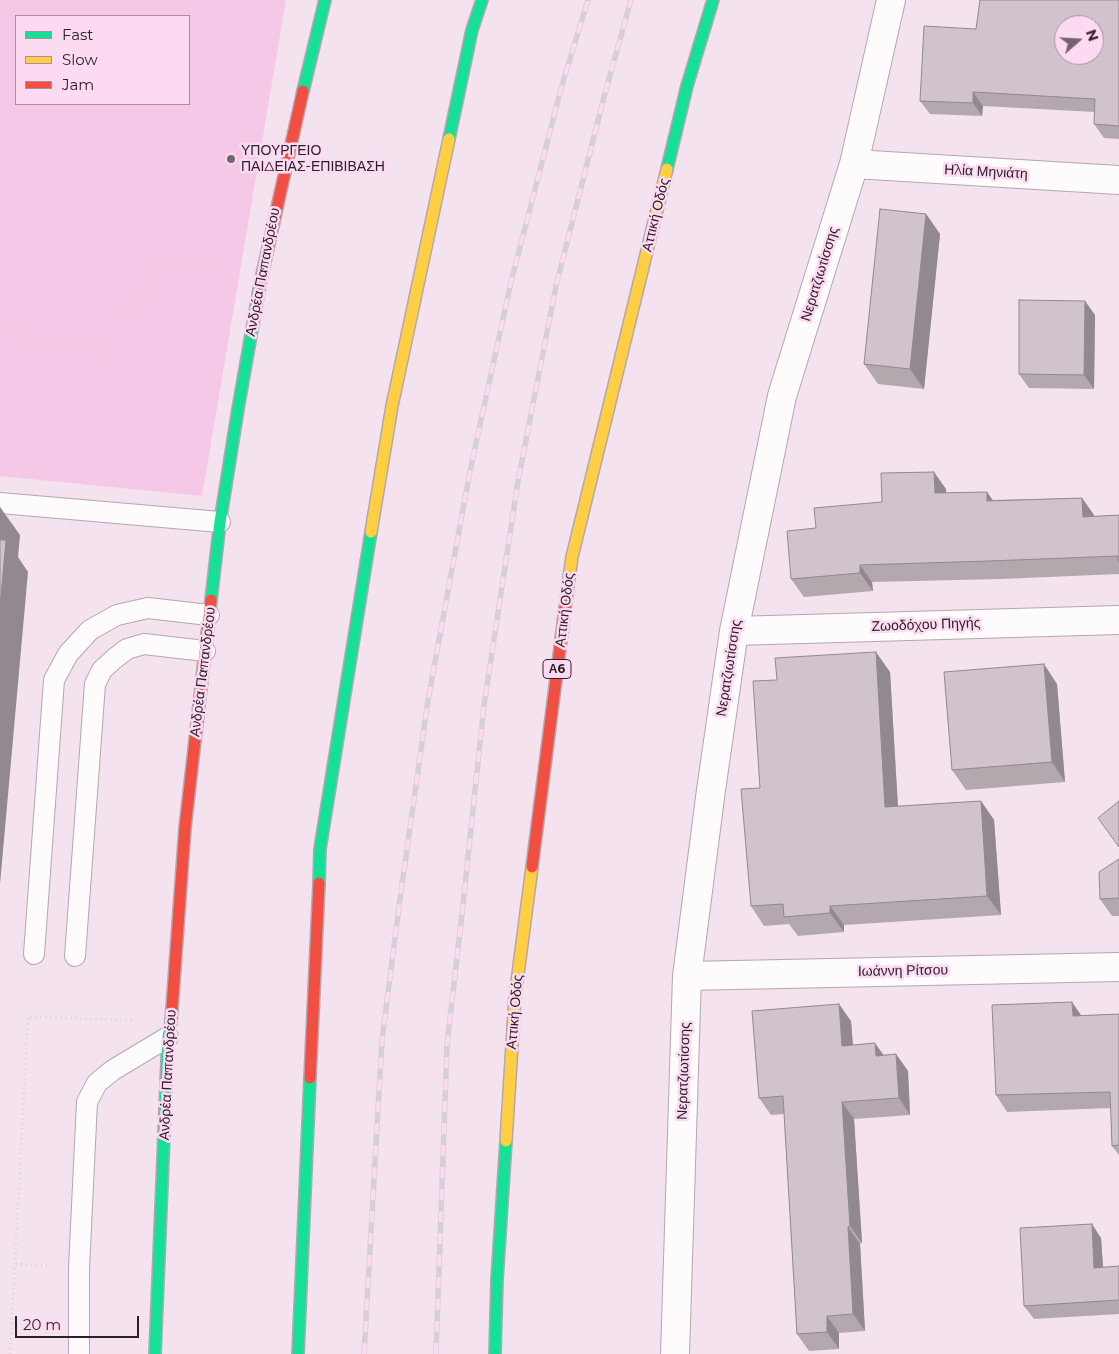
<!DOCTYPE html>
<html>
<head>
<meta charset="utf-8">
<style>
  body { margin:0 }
  #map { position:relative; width:1119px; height:1354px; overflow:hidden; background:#f4e2ee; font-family:Montserrat,sans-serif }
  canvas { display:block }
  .legend { position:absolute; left:15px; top:15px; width:175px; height:90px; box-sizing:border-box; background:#fcdaf1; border:1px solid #a990a1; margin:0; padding:6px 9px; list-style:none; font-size:15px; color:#2d2129 }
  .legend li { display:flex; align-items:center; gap:10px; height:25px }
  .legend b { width:25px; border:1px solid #a990a1 }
  .north { position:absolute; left:1054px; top:15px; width:50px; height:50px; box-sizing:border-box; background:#fcdaf1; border:1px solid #a990a1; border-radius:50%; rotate:71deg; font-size:14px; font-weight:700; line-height:20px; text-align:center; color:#2d2129 }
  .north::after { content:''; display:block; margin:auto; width:18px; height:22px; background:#73656e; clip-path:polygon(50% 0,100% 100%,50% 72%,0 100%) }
  .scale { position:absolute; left:15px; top:1316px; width:124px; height:22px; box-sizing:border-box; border:2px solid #2d2129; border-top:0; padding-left:6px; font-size:15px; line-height:18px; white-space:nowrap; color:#2d2129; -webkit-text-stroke:4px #fcdaf1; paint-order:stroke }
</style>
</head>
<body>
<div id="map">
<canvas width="1119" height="1354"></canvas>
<ul class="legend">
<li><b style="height:6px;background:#16e098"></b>Fast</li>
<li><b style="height:6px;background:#ffcf43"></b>Slow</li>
<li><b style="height:6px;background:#f24e42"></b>Jam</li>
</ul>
<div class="north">N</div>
<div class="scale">20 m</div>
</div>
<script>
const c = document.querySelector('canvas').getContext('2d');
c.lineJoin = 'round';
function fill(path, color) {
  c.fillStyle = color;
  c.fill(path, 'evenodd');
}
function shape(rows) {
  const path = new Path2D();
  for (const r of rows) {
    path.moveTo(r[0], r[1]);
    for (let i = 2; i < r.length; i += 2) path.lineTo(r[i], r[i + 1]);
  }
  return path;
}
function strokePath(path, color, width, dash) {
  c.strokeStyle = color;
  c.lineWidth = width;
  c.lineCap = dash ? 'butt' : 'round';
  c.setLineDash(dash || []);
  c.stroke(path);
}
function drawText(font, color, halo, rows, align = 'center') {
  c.font = font + ' Montserrat,sans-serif';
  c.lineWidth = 5;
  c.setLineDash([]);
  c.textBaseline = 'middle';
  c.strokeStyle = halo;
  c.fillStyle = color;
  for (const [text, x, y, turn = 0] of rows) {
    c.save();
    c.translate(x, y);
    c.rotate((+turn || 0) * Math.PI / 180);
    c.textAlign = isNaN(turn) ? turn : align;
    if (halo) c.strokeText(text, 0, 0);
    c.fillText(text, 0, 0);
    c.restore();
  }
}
const green = shape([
  [0,0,286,0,202,496,0,476],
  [16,16,189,16,189,104,16,104]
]);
const path = shape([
  [0,13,2,0],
  [0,330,101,354,162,264,226,271],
  [16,1264,48,1266],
  [10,1354,28,1017,132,1020]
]);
const lane = shape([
  [0,503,220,522],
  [34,954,54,680,68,654,90,630,117,615,148,608,209,615],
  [75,956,95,684,102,670,114,659,127,649,144,644,205,651],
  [79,1354,79,1268,87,1102,97,1083,113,1070,168,1037]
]);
const street = shape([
  [854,164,1119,180],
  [734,631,1119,620],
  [687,976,1119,967],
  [675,1354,687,976,711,790,734,631,782,396,854,164,891,0]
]);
const fast = shape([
  [303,91,325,0],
  [449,139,472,30,482,0],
  [667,169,687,86,713,0],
  [211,600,220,522,238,409,260,284],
  [319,883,320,849,371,532],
  [155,1354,168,1037,171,1022],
  [298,1354,310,1078],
  [495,1354,497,1280,506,1141]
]);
const slow = shape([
  [371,532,392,406,449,139],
  [568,585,572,557,667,169],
  [506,1141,515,997,532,867]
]);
const jam = shape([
  [260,284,303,91],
  [532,867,568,585],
  [171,1022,185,828,211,600],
  [310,1078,319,883]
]);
const rail = shape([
  [364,1354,382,1040,400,899,428,700,470,471,511,282,562,85,588,0],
  [436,1354,447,1045,463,905,484,705,518,481,556,286,604,97,631,0]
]);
const wall = shape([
  [1119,0,1119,139,1104,138,1094,124,1095,112,983,106,982,116,930,114,920,101,976,29],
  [926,214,940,234,924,389,878,384,864,364],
  [1085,301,1095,315,1094,389,1029,388,1019,374],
  [946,489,946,493,987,492,992,500,1082,498,1094,515,1094,516,1119,515,1119,574,1001,579,872,582,873,591,804,597,791,579,816,528,882,502],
  [890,672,898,806,981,801,994,820,1001,915,844,925,844,932,798,936,789,924,764,926,751,906,760,788],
  [1057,684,1065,782,966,790,952,770],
  [1119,859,1119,916,1112,916,1100,899],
  [1119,1014,1119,1155,1112,1146,1111,1108,1007,1112,996,1095,1082,1016],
  [851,1021,853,1045,883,1055,896,1054,908,1071,910,1115,854,1119,862,1243,860,1244,865,1331,839,1333,839,1349,809,1351,797,1334,784,1114,771,1115,759,1098],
  [1101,1238,1103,1267,1119,1266,1119,1314,1034,1319,1024,1306]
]);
const shadedWall = shape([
  [973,92,983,106,982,116,973,103],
  [926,214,940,234,924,389,910,369],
  [1085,301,1095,315,1094,389,1084,375],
  [934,472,946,489,947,511,935,493],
  [987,492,999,509,987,501],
  [1082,498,1094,515,1095,534,1083,517],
  [0,507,20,535,18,557,28,572,0,884],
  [860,565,872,582,873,591,860,573],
  [876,652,890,672,899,826,885,807],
  [1044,664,1057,684,1065,782,1052,762],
  [981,801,994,820,1001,915,987,896],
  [830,906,844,925,844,932,830,913],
  [1072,1002,1083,1018,1073,1016],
  [839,1004,851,1021,854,1062,842,1046],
  [875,1043,887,1060,876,1056],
  [896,1054,908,1071,910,1115,899,1098],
  [842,1102,854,1119,862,1243,850,1226],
  [1092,1224,1101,1238,1104,1281,1094,1268],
  [848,1227,860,1244,865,1331,853,1314],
  [827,1316,839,1333,839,1349,827,1332]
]);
const building = shape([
  [980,0,1119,0,1119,126,1094,124,1095,99,973,92,973,103,920,101,924,26,976,29,980,0],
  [1064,25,1094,25,1094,55,1064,55,1064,25],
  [880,209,926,214,910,369,864,364,880,209],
  [1019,300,1085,301,1084,375,1019,374,1019,300],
  [934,472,935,493,987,492,987,501,1082,498,1083,517,1119,515,1119,561,1118,561,1118,556,989,561,860,565,860,573,791,579,787,531,816,528,814,508,882,502,881,473,934,472],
  [0,540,6,540,0,607,0,540],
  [876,652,885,807,981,801,987,896,830,906,830,913,784,917,783,904,751,906,741,789,760,788,753,681,777,680,775,658,876,652],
  [1044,664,1052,762,952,770,944,672,1044,664],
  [1119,801,1119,847,1098,818,1119,801],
  [1119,859,1119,898,1100,899,1099,872,1119,859],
  [1072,1002,1073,1016,1119,1014,1119,1145,1112,1146,1110,1092,996,1095,992,1005,1072,1002],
  [839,1004,842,1046,875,1043,876,1056,896,1054,899,1098,842,1102,850,1226,848,1227,853,1314,827,1316,827,1332,797,1334,783,1096,759,1098,752,1011,839,1004],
  [1092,1224,1094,1268,1119,1266,1119,1300,1024,1306,1020,1228,1092,1224]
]);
const markers = [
  [231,159,5,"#73656e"]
];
const shields = [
  [557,669,28]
];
const shieldNames = [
  ["Α6",557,669]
];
const poiNames = [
  ["ΥΠΟΥΡΓΕΙΟ",241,151],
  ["ΠΑΙΔΕΙΑΣ-ΕΠΙΒΙΒΑΣΗ",241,167]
];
const streetNames = [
  ["Ηλία Μηνιάτη",986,172,3],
  ["Αττική Οδός",656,215,-76],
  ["Ανδρέα Παπανδρέου",263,272,-79],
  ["Νερατζιωτίσσης",820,274,-73],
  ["Αττική Οδός",565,610,-83],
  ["Ζωοδόχου Πηγής",926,625,-2],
  ["Νερατζιωτίσσης",729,668,-81],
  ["Ανδρέα Παπανδρέου",203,672,-83],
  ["Ιωάννη Ρίτσου",903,971,-1],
  ["Αττική Οδός",515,1012,-85],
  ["Νερατζιωτίσσης",684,1071,-88],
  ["Ανδρέα Παπανδρέου",168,1075,-87]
];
fill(green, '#f5c8e7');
strokePath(lane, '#b5a7b0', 22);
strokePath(street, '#b5a7b0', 30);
strokePath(fast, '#b5a7b0', 14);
strokePath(slow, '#b5a7b0', 14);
strokePath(jam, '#b5a7b0', 14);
strokePath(path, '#dad4d8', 3, [1, 4]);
strokePath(lane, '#fdfbfc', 20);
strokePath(street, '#fdfbfc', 28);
strokePath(fast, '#16e098', 11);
strokePath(slow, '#ffcf43', 11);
strokePath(jam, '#f24e42', 11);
strokePath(rail, '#d5d0d4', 5.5);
strokePath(rail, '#fcdaf1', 4, [11]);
fill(wall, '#b4a8af');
fill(shadedWall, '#92888f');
fill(building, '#d1c3cc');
strokePath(building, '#92888f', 1);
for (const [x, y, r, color] of markers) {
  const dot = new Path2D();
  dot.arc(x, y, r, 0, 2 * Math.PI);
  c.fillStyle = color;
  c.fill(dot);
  strokePath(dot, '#fcdaf1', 2);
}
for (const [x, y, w] of shields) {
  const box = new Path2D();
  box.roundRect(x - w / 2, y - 9.5, w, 19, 4);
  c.fillStyle = '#fcdaf1';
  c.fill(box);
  strokePath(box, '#2d2129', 1);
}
drawText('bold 12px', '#2d2129', null, shieldNames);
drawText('14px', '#2d2129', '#fcdaf1', poiNames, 'left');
drawText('14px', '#2d2129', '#fcdaf1', streetNames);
</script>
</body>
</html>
